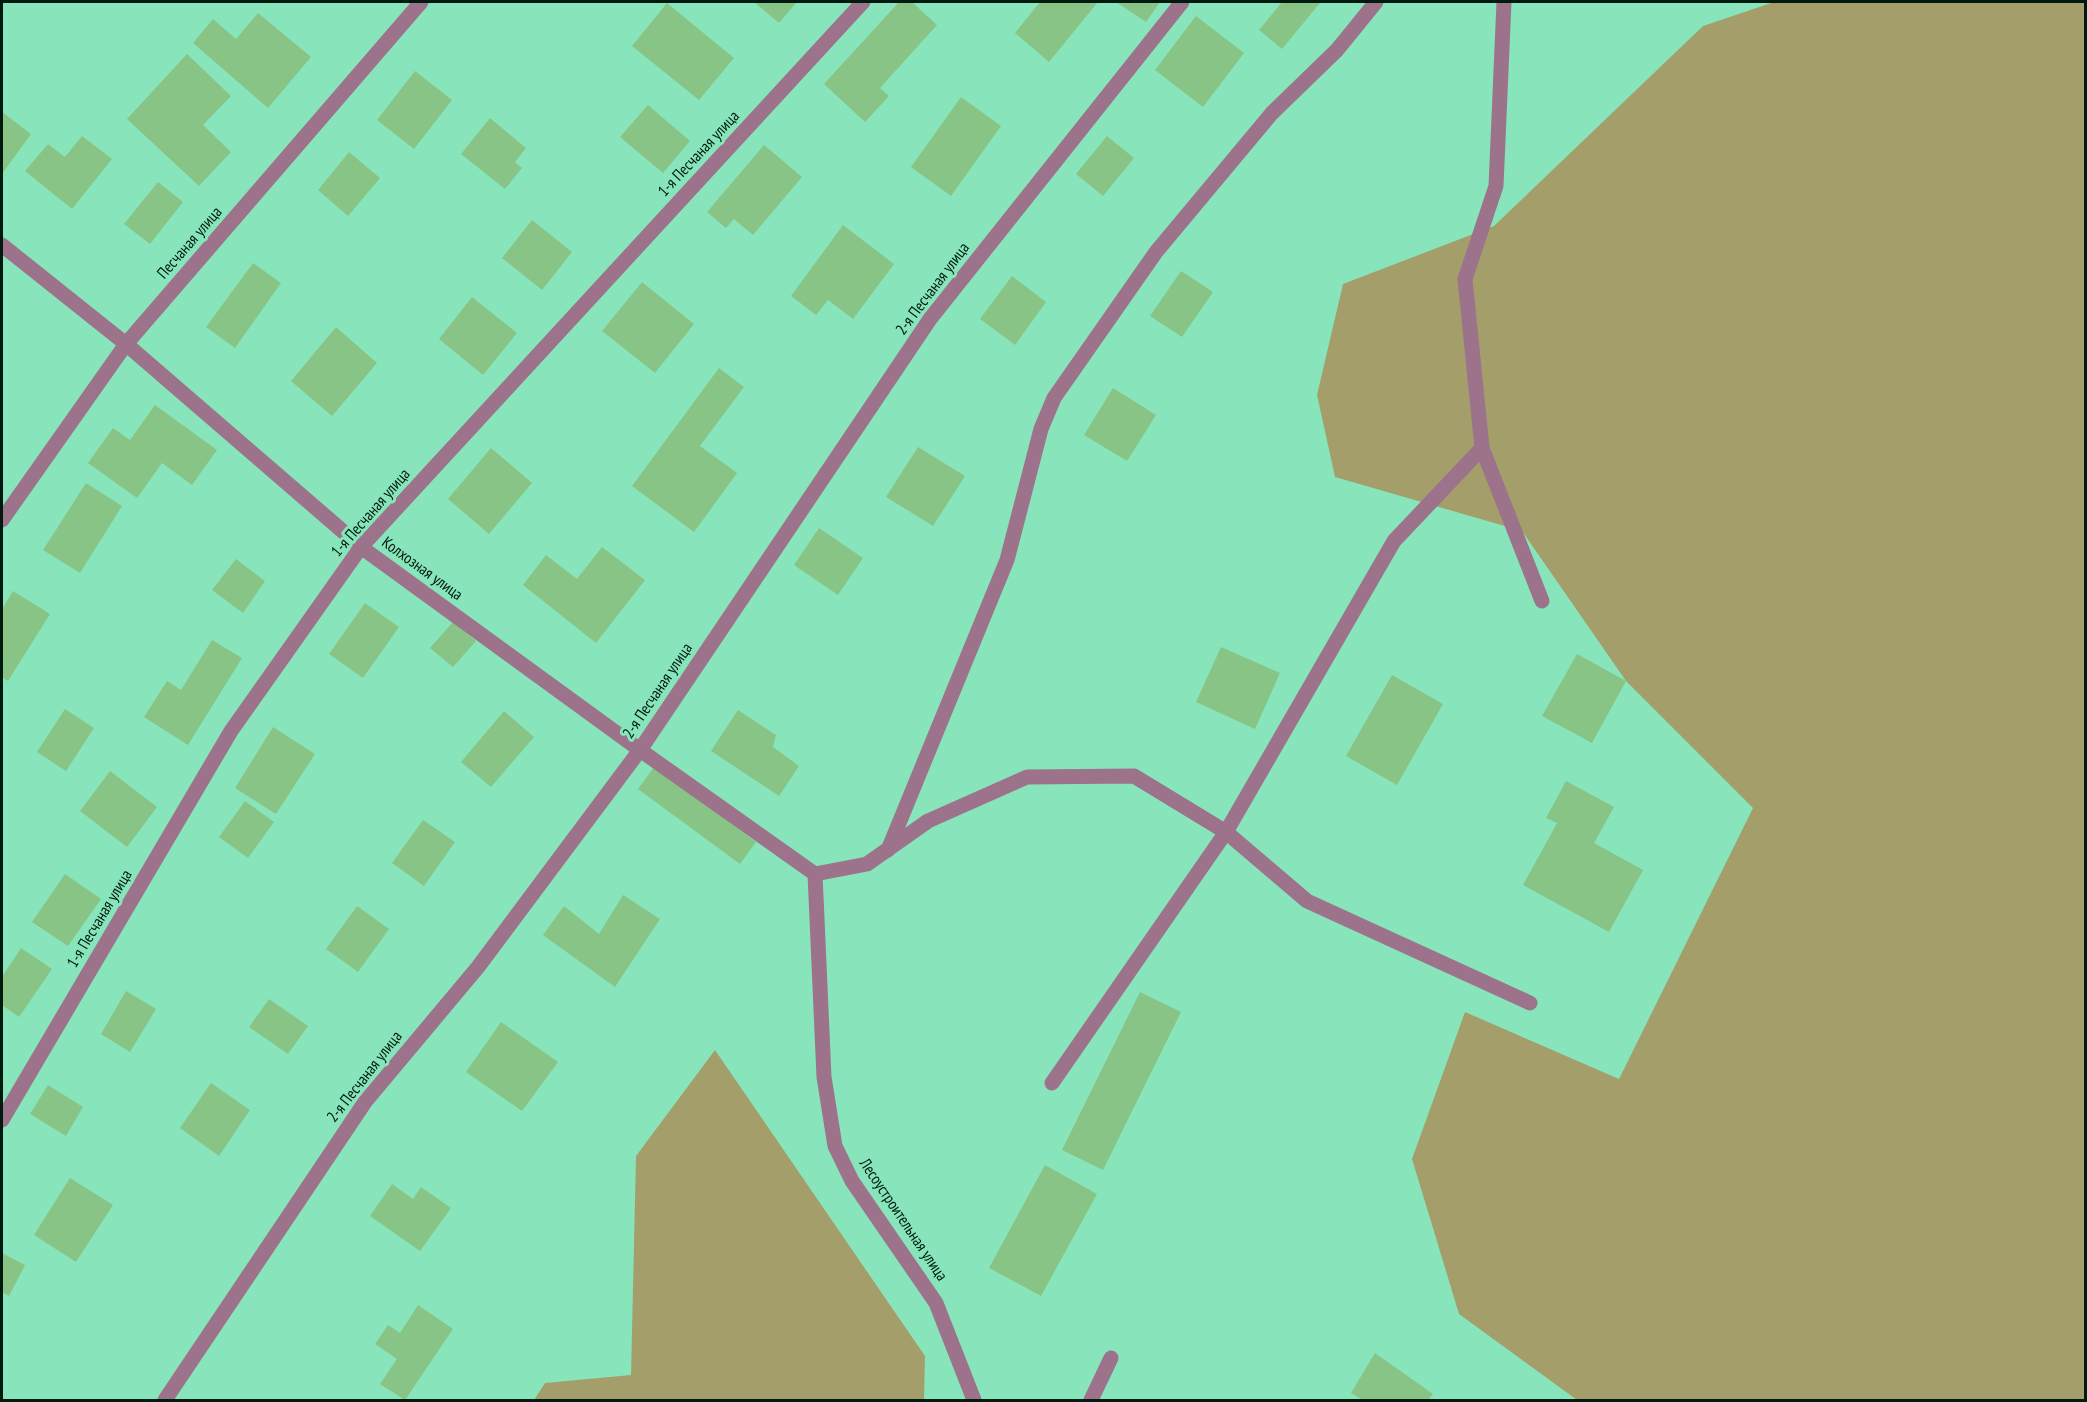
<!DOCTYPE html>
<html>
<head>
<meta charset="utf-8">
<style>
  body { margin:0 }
  #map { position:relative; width:2087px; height:1402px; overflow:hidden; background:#88e5bb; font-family:"PT Sans Narrow",sans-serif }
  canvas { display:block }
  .frame { position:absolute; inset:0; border:3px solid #001a0f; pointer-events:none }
</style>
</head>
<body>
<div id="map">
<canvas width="2087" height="1402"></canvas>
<div class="frame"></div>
</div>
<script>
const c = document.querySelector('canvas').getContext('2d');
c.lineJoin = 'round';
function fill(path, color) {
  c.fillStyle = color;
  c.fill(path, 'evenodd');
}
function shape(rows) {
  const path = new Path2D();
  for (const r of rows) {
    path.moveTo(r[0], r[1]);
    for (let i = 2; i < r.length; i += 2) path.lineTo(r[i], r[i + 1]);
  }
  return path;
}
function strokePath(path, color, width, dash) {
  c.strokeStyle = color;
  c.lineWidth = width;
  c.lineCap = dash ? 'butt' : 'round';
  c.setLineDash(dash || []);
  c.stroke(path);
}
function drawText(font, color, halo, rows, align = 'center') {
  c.font = font + ' "PT Sans Narrow",sans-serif';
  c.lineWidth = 6;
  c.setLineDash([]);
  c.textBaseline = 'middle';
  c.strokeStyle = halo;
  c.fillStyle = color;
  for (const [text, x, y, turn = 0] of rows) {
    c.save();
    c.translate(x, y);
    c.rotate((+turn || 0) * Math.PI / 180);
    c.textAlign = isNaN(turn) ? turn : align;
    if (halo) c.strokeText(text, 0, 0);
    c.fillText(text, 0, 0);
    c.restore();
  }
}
const green = shape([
  [1774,2,2085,2,2085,1400,1577,1400,1459,1314,1412,1159,1465,1012,1619,1079,1753,808,1626,681,1522,531,1335,477,1317,395,1343,284,1494,226,1703,26],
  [715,1050,925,1356,924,1400,534,1400,545,1383,631,1375,636,1156]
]);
const building = shape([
  [754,2,797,2,779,23],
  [899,2,912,2,937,25,880,88,889,96,865,122,824,84],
  [1040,2,1098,2,1049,62,1015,33],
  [1116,2,1160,2,1146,22],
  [1282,2,1318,2,1320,3,1282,49,1259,30],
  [667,3,734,58,699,100,632,46],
  [258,13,311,57,268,108,193,43,213,19,236,39],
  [1196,16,1244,53,1203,107,1155,70],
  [187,54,231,96,203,125,231,152,199,186,127,119],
  [415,71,452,100,414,149,377,120],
  [961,97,1001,126,951,196,911,167],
  [648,105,690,141,663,173,620,137],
  [2,112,31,134,2,174],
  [490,118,526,148,515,162,522,168,505,189,461,154],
  [82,136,112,159,72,209,25,171,48,144,65,157],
  [1107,136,1134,158,1103,196,1076,174],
  [764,145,802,177,753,235,734,219,726,228,707,212],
  [349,152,380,178,348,216,318,190],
  [158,182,183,202,150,244,124,224],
  [532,220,572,252,542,290,502,258],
  [843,225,894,264,853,319,828,300,816,315,791,296],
  [253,263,281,283,235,348,206,327],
  [1181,271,1213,292,1182,337,1150,316],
  [1012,276,1046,302,1015,345,980,319],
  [642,282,694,324,655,373,602,331],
  [472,297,517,333,483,375,439,339],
  [336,327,377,363,332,416,291,381],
  [719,368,744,387,700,446,737,473,694,532,632,486],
  [1113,388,1156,415,1127,461,1084,435],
  [155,405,217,450,192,485,162,463,137,498,88,463,113,428,130,440],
  [918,447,965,476,933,526,886,497],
  [491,448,532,483,489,534,448,499],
  [86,483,122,506,80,573,43,550],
  [819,528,863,558,838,595,794,565],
  [602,547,645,580,596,643,523,585,546,555,577,579],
  [236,559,265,581,243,613,212,590],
  [13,591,50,614,8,681,2,677,2,609],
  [365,603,399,627,363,678,329,654],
  [453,622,476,641,453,667,430,648],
  [212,640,242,658,188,745,144,717,167,681,181,690],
  [1221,647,1280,673,1255,729,1196,702],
  [1577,654,1626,681,1592,743,1542,716],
  [1392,675,1443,704,1397,785,1346,756],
  [65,709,94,728,66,771,37,752],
  [738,710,776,735,773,747,799,766,779,796,711,751],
  [504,711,534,737,491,787,461,762],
  [273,727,315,754,276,814,235,788],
  [654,767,756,842,740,864,638,789],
  [110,771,157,807,127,847,80,811],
  [1566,781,1614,807,1594,843,1643,870,1609,932,1523,885,1557,823,1546,818],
  [245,801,274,822,248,858,219,837],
  [423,820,455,842,424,886,392,863],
  [65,874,101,899,68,946,32,922],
  [623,895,660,919,615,987,543,935,564,906,599,934],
  [357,906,389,929,358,972,326,949],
  [21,948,52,969,19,1017,2,1005,2,977],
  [126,991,156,1009,130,1052,101,1034],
  [1140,992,1181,1012,1103,1170,1062,1150],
  [269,999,308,1026,288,1054,249,1027],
  [501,1022,558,1062,522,1111,466,1072],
  [211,1083,250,1110,219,1156,180,1128],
  [48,1085,83,1107,66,1136,30,1114],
  [1045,1165,1097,1194,1041,1296,989,1268],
  [70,1178,113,1205,76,1262,34,1235],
  [392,1184,413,1199,421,1187,451,1208,420,1251,370,1216],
  [2,1253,25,1265,9,1296,2,1292],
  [418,1305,453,1329,405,1400,380,1384,397,1359,375,1344,388,1325,400,1333],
  [1375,1353,1433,1394,1428,1400,1362,1400,1351,1393]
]);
const minor = shape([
  [1504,2,1496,186,1465,279,1482,448,1542,601],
  [2,245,126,344,361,547,640,750,815,874],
  [2,520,126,344,421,2],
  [888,850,1007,560,1041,429,1054,398,1156,252,1272,113,1337,50,1376,2],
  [815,874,867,864,928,821,1027,777,1134,776,1226,832,1307,901,1530,1003],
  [815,874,824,1077,835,1146,852,1181,936,1303,974,1400],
  [1052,1083,1226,832,1394,541,1482,448],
  [2,1120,231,731,361,547,863,2],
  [165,1400,365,1102,478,967,640,750,930,319,1182,2],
  [1091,1400,1111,1358]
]);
const streetNames = [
  ["1-я Песчаная улица",699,154,-47],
  ["Песчаная улица",190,243,-49],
  ["2-я Песчаная улица",933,289,-53],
  ["1-я Песчаная улица",371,513,-49],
  ["Колхозная улица",422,569,36],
  ["2-я Песчаная улица",658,691,-56],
  ["1-я Песчаная улица",100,919,-59],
  ["2-я Песчаная улица",365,1077,-52],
  ["Лесоустроительная улица",903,1220,56]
];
fill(green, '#a49f6a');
fill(building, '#88c485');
strokePath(minor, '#9d728b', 15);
drawText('16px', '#001a0f', '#88e5bb', streetNames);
</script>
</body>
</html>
